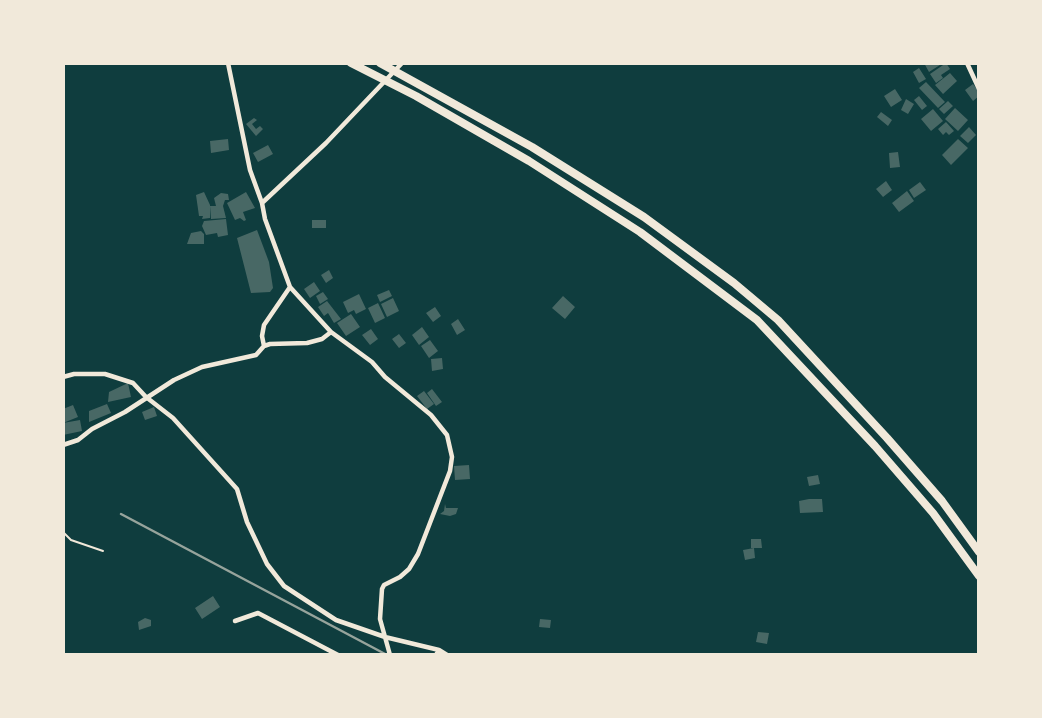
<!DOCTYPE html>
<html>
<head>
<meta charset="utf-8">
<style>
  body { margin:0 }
  #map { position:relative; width:1042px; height:718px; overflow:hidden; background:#0f3d3e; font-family:Lora,serif }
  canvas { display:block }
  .frame { position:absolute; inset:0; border:65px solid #f1e9da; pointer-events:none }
</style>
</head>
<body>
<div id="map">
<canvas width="1042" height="718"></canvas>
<div class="frame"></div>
</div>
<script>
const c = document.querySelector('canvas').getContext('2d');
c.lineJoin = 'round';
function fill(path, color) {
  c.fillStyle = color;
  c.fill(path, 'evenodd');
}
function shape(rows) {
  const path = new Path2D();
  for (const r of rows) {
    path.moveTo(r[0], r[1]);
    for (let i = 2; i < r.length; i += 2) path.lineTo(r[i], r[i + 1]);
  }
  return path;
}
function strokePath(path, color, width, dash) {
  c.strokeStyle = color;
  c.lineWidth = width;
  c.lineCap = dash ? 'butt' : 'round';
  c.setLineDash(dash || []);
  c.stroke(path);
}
const building = shape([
  [924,63,943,63,929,72],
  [946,63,950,69,941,75,943,78,936,83,930,74],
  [919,68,926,79,919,83,913,72],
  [950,73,957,81,943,94,935,85],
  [926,82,945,102,938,108,919,88],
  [973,84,979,92,979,96,973,101,965,90],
  [895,89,902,100,891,107,884,96],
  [919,96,927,106,922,110,914,100],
  [906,99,914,104,908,114,901,110],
  [948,101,953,106,944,114,939,109],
  [955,108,968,120,958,131,945,119],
  [933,109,943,121,931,131,921,119],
  [881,112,892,120,888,126,877,117],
  [254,118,257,120,252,124,256,129,260,126,263,129,256,136,246,124],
  [946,122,954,131,949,135,946,132,943,135,938,129],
  [969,127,976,135,968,143,960,136],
  [228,139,229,150,211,153,210,141],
  [958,139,968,148,951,165,942,155],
  [268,145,273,154,258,162,253,153],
  [898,152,900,167,890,168,889,153],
  [886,181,892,190,883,197,876,189],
  [920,182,926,190,914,198,909,190],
  [907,191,914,201,899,212,892,203],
  [204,192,210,205,210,218,202,219,203,216,199,216,196,195],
  [246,192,255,208,243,212,246,220,244,221,240,218,235,220,227,203],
  [221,193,228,194,229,200,225,200,223,206,226,218,211,219,210,206,216,206,214,198],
  [226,219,228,235,218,237,217,233,206,235,202,226,204,221],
  [312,220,326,220,326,228,312,228],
  [257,230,269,262,273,288,270,292,251,293,237,238],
  [201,231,204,234,204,244,187,244,191,233],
  [329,270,333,278,326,283,321,275],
  [314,282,320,291,310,298,304,289],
  [389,290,392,296,380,302,377,295],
  [323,292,328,299,320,304,316,296],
  [359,294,366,309,356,314,354,310,348,313,343,302],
  [563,296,575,307,565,319,552,308],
  [393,298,399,311,387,317,381,304],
  [327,301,341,319,334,323,328,313,324,316,318,307],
  [378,303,385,318,375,323,368,308],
  [435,307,441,316,433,322,426,313],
  [351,314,360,327,346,336,337,323],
  [458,319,465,330,457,335,451,324],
  [422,327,429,337,419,345,412,335],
  [371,329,378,339,370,345,362,335],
  [399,334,406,343,399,348,392,339],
  [430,340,438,351,429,358,421,346],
  [442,358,443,369,432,371,431,359],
  [128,383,131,397,108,402,109,392],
  [432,389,442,402,436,406,427,393],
  [424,391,434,404,427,409,417,396],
  [107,404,111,413,89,422,89,411],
  [73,405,78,417,63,423,63,409],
  [154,407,157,416,145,420,142,412],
  [80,420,82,431,63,435,63,423],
  [469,465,470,479,455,480,454,466],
  [818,475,820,484,809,486,807,477],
  [809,499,822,499,823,512,800,513,799,501],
  [445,504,446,508,458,508,456,514,450,516,440,514,444,511],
  [751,539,761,539,762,548,751,548],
  [754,548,755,558,745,560,743,550],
  [213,596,220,607,202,619,195,608],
  [145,618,151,620,151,626,139,630,138,622],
  [540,619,551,620,550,628,539,627],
  [758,632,769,633,767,644,756,642]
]);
const path = shape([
  [63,532,71,540,103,551]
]);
const minor = shape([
  [228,63,250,170,262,203,265,219,290,287,331,332,372,362,385,377,431,415,447,435,452,457,450,471,418,554,409,569,400,577,384,585,382,589,380,619,390,655],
  [967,63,979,89],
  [262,203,326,143,402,63],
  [264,346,262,336,264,325,290,287],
  [63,377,74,374,105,374,133,383,146,397,173,418,237,489,247,522,267,564,284,586,336,620,385,637,439,650],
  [63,445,78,440,92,429,125,412,174,380,202,367,256,355,264,346,270,344,307,343,322,339,331,332],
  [235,621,258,613,338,655],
  [436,655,439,650,447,655]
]);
const motorway = shape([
  [351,63,416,96,529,161,640,232,757,320,875,446,933,513,979,576],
  [380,63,532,147,644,217,734,283,778,320,887,438,942,501,979,552]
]);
const rail = shape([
  [121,514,387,655]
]);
fill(building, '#486865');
strokePath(path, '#f1e9da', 2);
strokePath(minor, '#f1e9da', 4.5);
strokePath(motorway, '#f1e9da', 8);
strokePath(rail, '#97a49c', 2.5);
</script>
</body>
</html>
